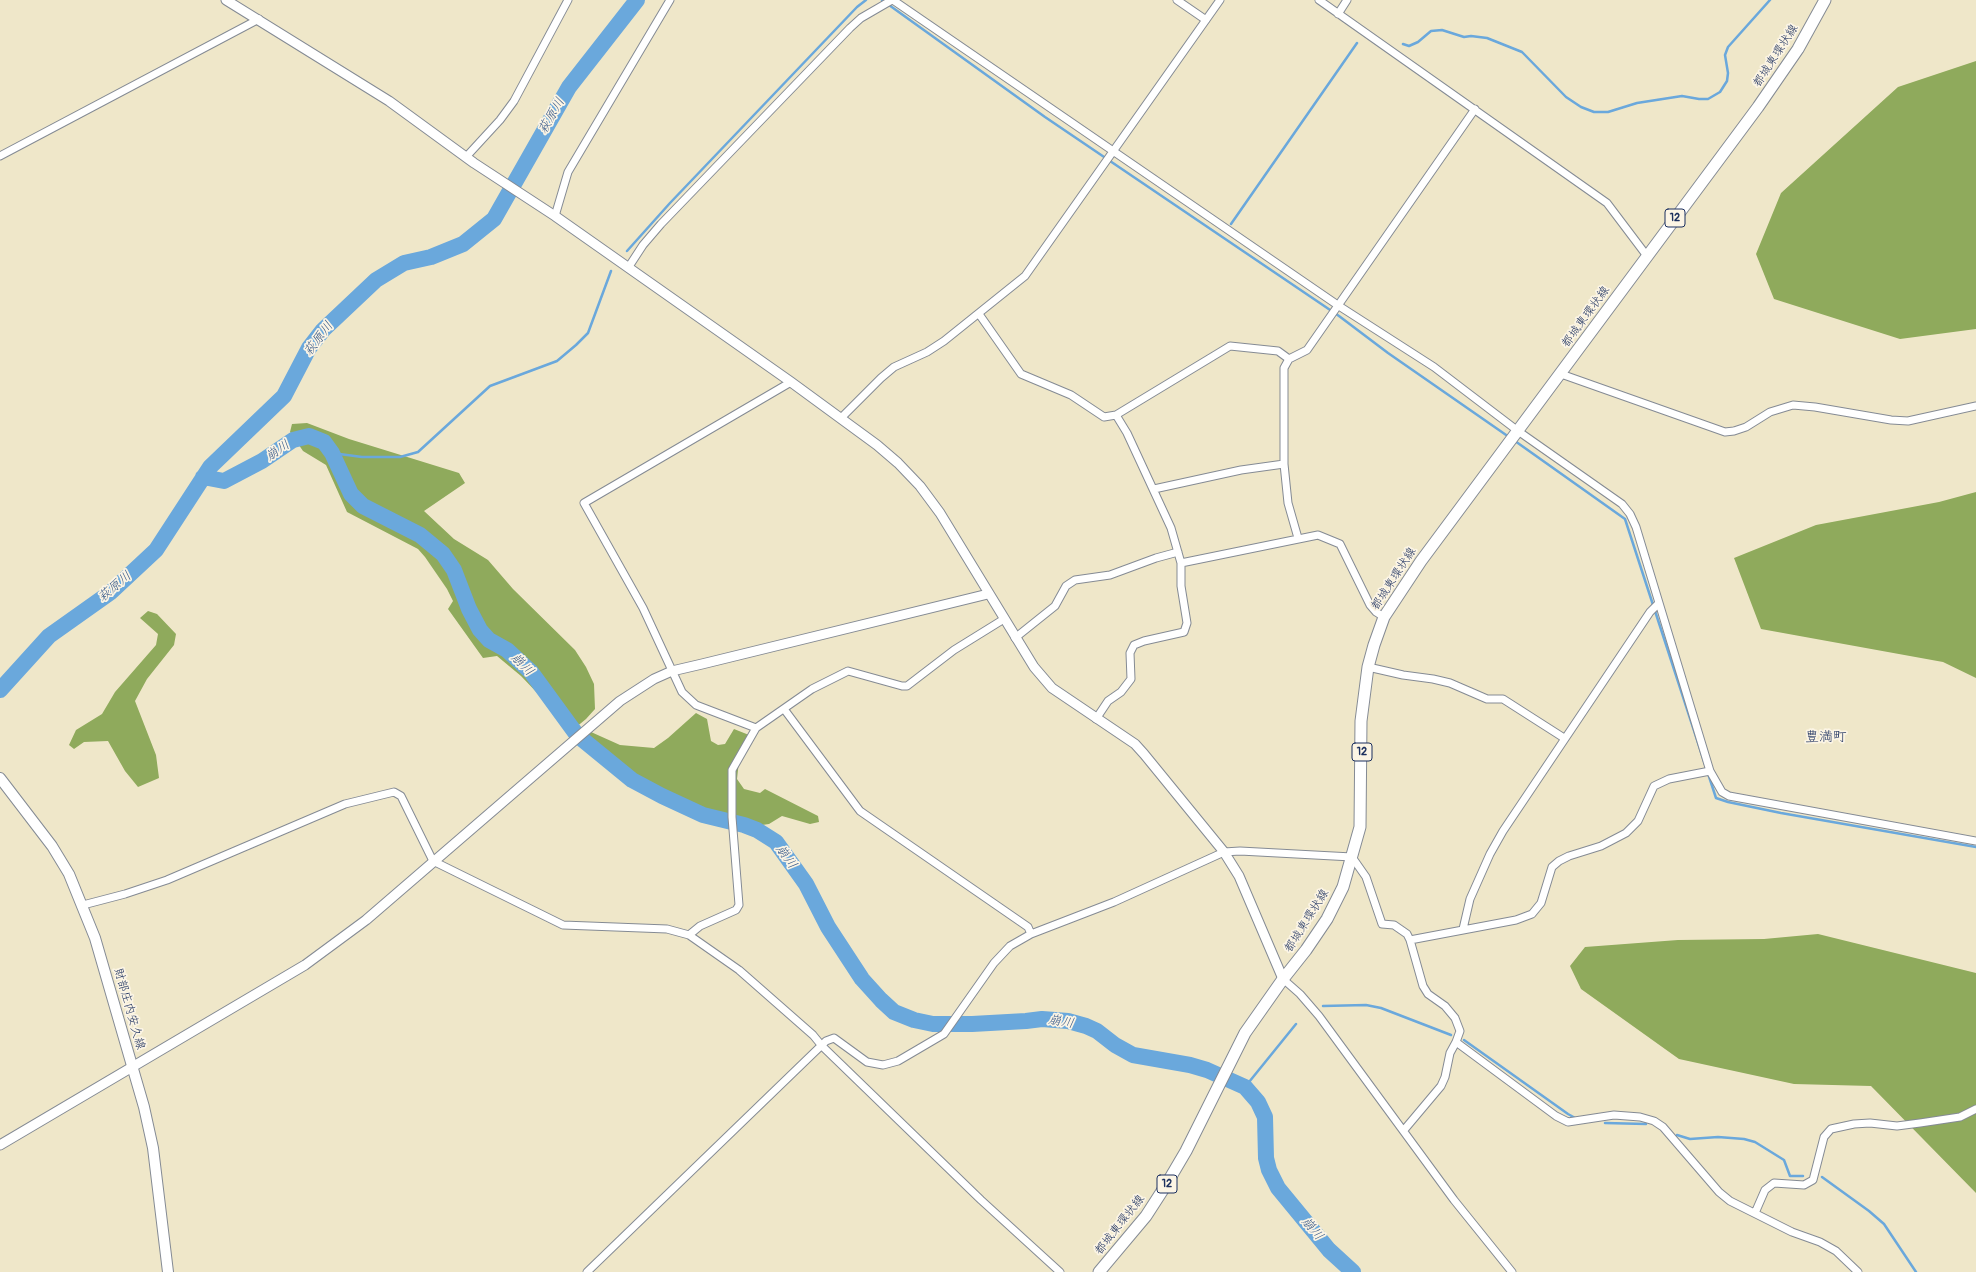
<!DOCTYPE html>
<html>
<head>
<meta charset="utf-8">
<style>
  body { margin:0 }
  canvas { display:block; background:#efe7c9 }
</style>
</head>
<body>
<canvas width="1976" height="1272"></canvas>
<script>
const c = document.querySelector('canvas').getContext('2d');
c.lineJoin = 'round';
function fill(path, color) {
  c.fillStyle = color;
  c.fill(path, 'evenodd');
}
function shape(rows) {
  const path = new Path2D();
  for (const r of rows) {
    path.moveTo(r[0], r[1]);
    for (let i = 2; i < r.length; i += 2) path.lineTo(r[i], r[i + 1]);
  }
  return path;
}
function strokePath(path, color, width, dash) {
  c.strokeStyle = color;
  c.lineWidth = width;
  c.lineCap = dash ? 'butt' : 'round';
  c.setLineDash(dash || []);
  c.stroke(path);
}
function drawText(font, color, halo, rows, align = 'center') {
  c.font = font + ' Pangolin,"Klee One",sans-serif';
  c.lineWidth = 3.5;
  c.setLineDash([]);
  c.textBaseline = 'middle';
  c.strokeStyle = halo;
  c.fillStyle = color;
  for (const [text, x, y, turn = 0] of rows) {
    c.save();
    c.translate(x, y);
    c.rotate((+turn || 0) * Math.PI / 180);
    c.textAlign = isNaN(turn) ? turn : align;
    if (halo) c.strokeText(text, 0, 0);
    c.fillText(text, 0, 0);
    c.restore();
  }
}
const forest = shape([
  [1976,61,1976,329,1900,339,1774,299,1756,254,1781,193,1898,87],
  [307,423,349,439,459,473,465,483,424,511,454,539,488,560,513,589,575,650,586,667,594,684,595,709,586,719,569,733,543,699,521,676,497,656,483,658,448,609,453,601,447,589,425,557,418,549,347,512,326,465,303,451,290,432,292,424],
  [1976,492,1976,678,1943,662,1761,629,1734,558,1816,525,1939,502],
  [148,611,157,614,176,634,174,645,147,679,135,701,156,755,159,778,138,787,125,771,108,741,84,742,74,749,69,745,76,730,102,714,115,692,156,645,158,634,140,618],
  [696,713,707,719,711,741,718,745,725,744,734,729,749,735,739,761,737,779,744,789,760,793,765,789,818,816,819,822,810,824,782,816,769,824,762,825,702,812,662,794,597,757,580,743,591,732,620,745,654,748,668,738],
  [1818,934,1976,973,1976,1193,1871,1086,1794,1084,1679,1059,1581,989,1570,966,1585,947,1678,940,1764,939]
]);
const stream = shape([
  [882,0,1045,117,1339,316,1388,353,1509,437],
  [1403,44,1409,46,1418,42,1431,31,1442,30,1464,37,1471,36,1487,38,1522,52,1566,97,1581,107,1594,112,1608,112,1637,103,1682,96,1699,99,1708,99,1720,92,1727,81,1728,73,1725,55,1728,47,1770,0],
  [1231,224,1357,43],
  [627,251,670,203,857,7,866,0],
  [1515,441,1625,519,1716,798,1728,802,1781,813,1976,847],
  [332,453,362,457,400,457,418,452,490,386,557,361,576,345,588,333,611,271],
  [1323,1006,1366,1005,1381,1008,1451,1035],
  [1464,1040,1568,1114,1577,1119],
  [1245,1087,1296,1024],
  [1605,1123,1646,1124],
  [1677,1135,1690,1139,1718,1137,1744,1139,1755,1142,1784,1160,1790,1176,1803,1176],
  [1822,1177,1869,1211,1884,1224,1916,1272]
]);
const river = shape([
  [203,477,224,481,262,461,293,440,309,436,324,442,332,453,351,494,363,506,420,535,443,554,454,570,469,609,480,630,489,640,507,650,531,672,577,735,632,780,662,796,703,815,744,825,757,830,776,842,806,884,828,927,862,979,881,1000,894,1012,914,1020,933,1024,972,1024,1026,1021,1042,1019,1068,1021,1086,1026,1097,1031,1115,1045,1133,1055,1190,1065,1207,1070,1245,1087,1258,1102,1265,1117,1266,1158,1269,1170,1278,1188,1329,1250,1353,1272],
  [0,690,49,636,111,592,156,550,210,467,284,396,309,348,323,330,376,280,404,263,431,257,463,244,494,219,569,87,637,0]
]);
const minor = shape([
  [893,0,1339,306,1434,367,1518,431,1622,504,1630,514,1636,527,1710,771,1722,792,1729,796,1976,841],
  [1177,0,1206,20],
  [1319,0,1607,203,1647,256],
  [1338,14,1347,0],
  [0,156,259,19],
  [466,157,500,120,514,101,568,0],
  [555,216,568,172,670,0],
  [628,268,643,245,661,224,850,28,861,18,892,0],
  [979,314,1021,374,1071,395,1104,417,1116,415,1230,346,1278,351,1289,359],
  [1561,374,1725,432,1734,431,1746,427,1770,412,1793,405,1815,407,1891,420,1908,421,1976,406],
  [791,382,584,503,643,608,682,692,696,705,756,728,812,689,848,671,902,686,907,686,954,650,1004,619],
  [841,418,881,378,894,367,927,352,944,341,1025,276,1220,0],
  [1154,489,1241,470,1284,464],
  [1298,538,1288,503,1284,464,1284,368,1289,359,1307,350,1475,109],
  [1181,563,1318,535,1340,544,1370,605,1376,612,1384,617],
  [1015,638,1055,606,1066,586,1075,580,1110,575,1156,558,1178,552],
  [1368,667,1403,675,1433,679,1450,683,1487,699,1503,699,1564,738],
  [784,709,860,811,1028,927,1031,934],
  [1096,719,1108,701,1121,692,1131,679,1130,653,1134,645,1144,641,1184,632,1187,623,1181,586,1181,563,1171,528,1127,433,1116,415],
  [83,905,125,894,167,880,345,804,394,792,401,796,433,861,563,925,667,929,689,935,739,970,813,1035,822,1046,981,1200,1060,1272],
  [1463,929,1470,899,1490,854,1503,831,1650,612,1658,604],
  [689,935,700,926,736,910,739,905,732,817,732,770,756,728],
  [1410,940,1516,920,1532,914,1541,903,1552,867,1559,861,1569,856,1601,846,1626,833,1638,821,1654,786,1669,779,1710,771],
  [1283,979,1300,994,1319,1016,1454,1200,1512,1272],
  [1404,1130,1441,1086,1445,1077,1450,1053,1456,1042],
  [1755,1213,1765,1190,1774,1183,1804,1185,1813,1180,1824,1137,1831,1129,1854,1124,1870,1123,1897,1126,1920,1123,1960,1117,1976,1109],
  [587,1272,826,1041,834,1038,867,1062,883,1065,898,1061,944,1034,994,963,1010,946,1031,934,1114,902,1224,852,1240,851,1352,857,1366,877,1382,924,1394,925,1407,934,1410,940,1423,986,1428,994,1445,1006,1455,1018,1460,1031,1456,1042,1556,1116,1568,1122,1614,1115,1640,1117,1654,1121,1663,1127,1719,1192,1730,1201,1792,1232,1820,1242,1836,1251,1858,1272]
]);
const tertiary = shape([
  [226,0,389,101,474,163,555,216,791,382,877,445,898,463,920,486,940,513,1034,667,1052,688,1135,744,1144,754,1224,852,1239,876,1283,979],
  [0,1145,305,965,366,920,620,701,654,679,672,671,702,664,988,594]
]);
const secondary = shape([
  [0,778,52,846,69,874,95,938,144,1107,153,1148,168,1272]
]);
const primary = shape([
  [1099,1272,1146,1216,1166,1185,1186,1151,1245,1033,1283,979,1306,950,1327,919,1343,887,1360,827,1361,721,1368,667,1374,645,1384,617,1421,561,1758,107,1798,49,1825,0]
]);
const shields = [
  [1675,218,20],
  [1362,752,20],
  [1167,1184,20]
];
const shieldNames = [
  ["12",1675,218],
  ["12",1362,752],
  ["12",1167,1184]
];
const streetNames = [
  ["都城東環状線",1776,56,-57],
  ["都城東環状線",1586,317,-54],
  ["都城東環状線",1394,579,-57],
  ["都城東環状線",1307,921,-58],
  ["財部庄内安久線",129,1009,74],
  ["都城東環状線",1120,1225,-52]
];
const waterNames = [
  ["萩原川",552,116,-60],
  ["萩原川",319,339,-53],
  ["崩川",278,451,-34],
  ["萩原川",115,587,-40],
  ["崩川",522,665,45],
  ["崩川",786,857,54],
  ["崩川",1061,1022,10],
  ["崩川",1312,1229,50]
];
const quarterNames = [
  ["豊満町",1826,737]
];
fill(forest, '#8faa5c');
strokePath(stream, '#6aa8dc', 2.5);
strokePath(river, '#6aa8dc', 16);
strokePath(minor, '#858b94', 9);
strokePath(tertiary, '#858b94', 11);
strokePath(secondary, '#858b94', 12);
strokePath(primary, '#858b94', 13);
strokePath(minor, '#fff', 7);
strokePath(tertiary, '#fff', 9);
strokePath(secondary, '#fff', 10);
strokePath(primary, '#fff', 11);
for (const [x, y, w] of shields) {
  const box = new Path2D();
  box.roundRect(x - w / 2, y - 9, w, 18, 3);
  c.fillStyle = '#fcf5e5';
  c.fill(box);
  strokePath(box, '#1b2f5e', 1);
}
drawText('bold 11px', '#1b2f5e', null, shieldNames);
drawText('12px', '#1b2f5e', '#fcf5e5', streetNames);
drawText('italic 13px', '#37598a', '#fcf5e5', waterNames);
drawText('14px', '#1b2f5e', '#fcf5e5', quarterNames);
</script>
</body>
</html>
